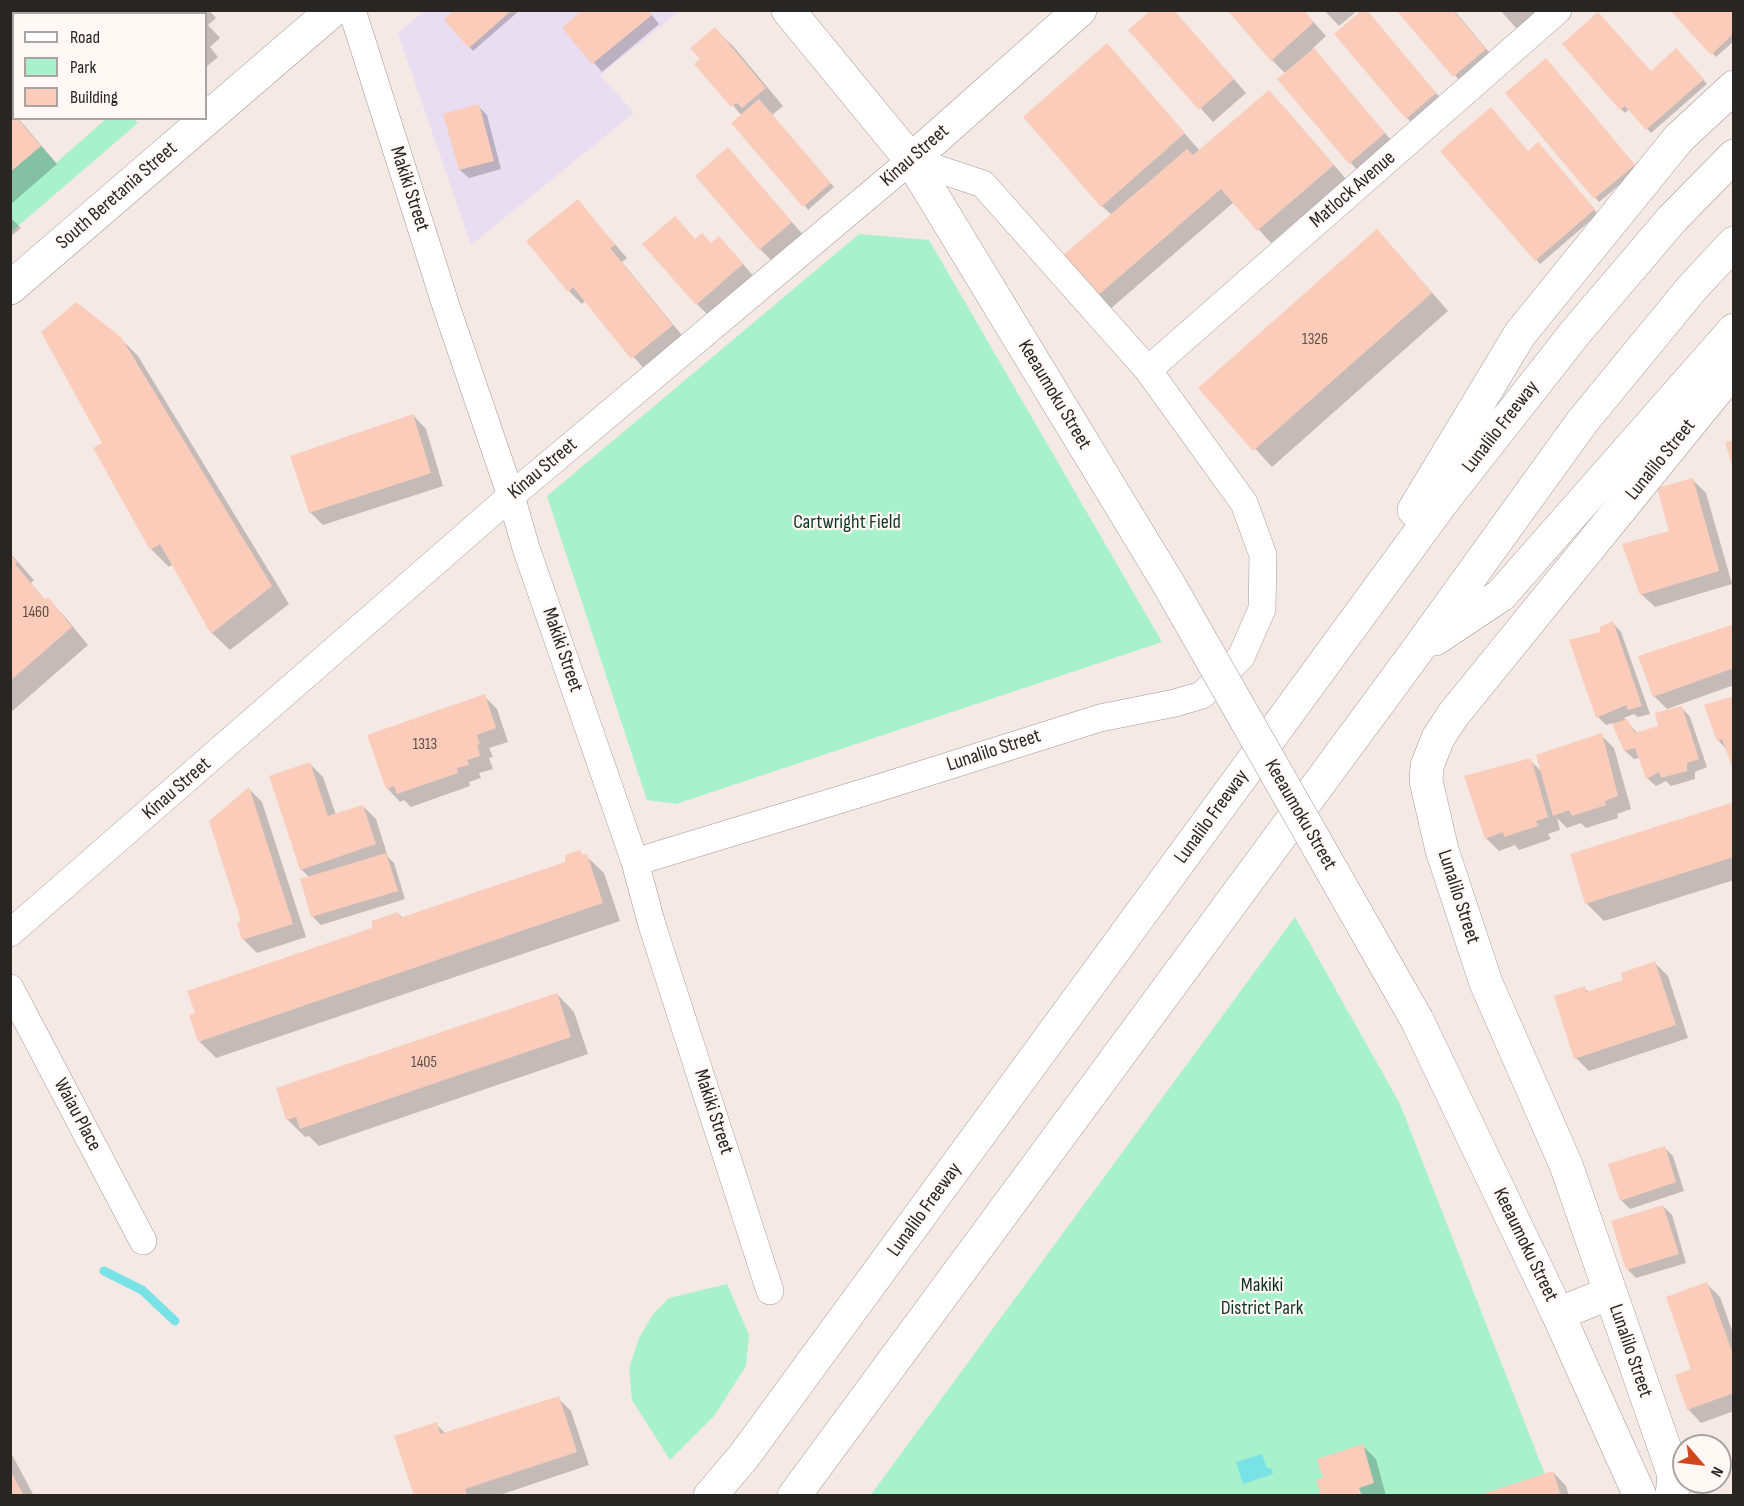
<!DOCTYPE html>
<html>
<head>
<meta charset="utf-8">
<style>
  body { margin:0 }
  #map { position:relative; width:1744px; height:1506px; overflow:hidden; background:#f5e9e5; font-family:"Sofia Sans Condensed",sans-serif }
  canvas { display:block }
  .frame { position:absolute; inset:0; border:12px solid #292523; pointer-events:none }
  .legend { position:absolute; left:12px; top:12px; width:195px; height:108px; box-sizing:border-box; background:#fff8f5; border:2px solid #a9a4a1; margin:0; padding:8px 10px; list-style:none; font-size:18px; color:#292523 }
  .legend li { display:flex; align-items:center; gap:12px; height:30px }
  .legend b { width:30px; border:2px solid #a9a4a1 }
  .north { position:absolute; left:1672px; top:1434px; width:60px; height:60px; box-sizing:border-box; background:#fff8f5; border:2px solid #a9a4a1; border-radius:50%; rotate:118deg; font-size:16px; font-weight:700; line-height:24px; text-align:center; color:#292523 }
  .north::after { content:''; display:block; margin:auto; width:21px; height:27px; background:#cf461f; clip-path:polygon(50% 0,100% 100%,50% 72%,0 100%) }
</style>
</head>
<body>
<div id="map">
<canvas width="1744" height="1506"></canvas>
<div class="frame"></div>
<ul class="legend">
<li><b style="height:8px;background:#fff"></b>Road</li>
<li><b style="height:16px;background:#a7f1cd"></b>Park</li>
<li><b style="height:16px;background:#fbccb9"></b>Building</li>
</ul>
<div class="north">N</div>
</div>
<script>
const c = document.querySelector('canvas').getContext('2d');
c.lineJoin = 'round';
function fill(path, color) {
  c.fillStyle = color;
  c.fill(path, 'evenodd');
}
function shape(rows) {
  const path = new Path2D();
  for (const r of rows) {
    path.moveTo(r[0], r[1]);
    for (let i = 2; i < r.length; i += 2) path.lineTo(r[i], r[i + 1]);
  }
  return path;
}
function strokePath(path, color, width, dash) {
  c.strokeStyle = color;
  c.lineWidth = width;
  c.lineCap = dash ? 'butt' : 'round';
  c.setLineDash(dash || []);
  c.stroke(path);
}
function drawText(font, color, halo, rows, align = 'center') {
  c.font = font + ' "Sofia Sans Condensed",sans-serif';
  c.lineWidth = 4.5;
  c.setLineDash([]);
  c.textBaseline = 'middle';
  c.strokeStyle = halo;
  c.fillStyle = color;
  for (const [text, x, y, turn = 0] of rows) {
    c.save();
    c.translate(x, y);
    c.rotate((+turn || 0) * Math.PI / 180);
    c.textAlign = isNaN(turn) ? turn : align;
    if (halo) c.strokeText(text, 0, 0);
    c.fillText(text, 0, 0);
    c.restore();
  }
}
const commercial = shape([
  [424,11,680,11,600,75,634,113,471,245,398,33]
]);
const green = shape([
  [106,119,134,119,138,123,11,232,10,172,41,146,56,163],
  [859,234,929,240,1162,642,676,804,647,800,547,496],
  [1295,917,1400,1104,1553,1495,870,1496],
  [727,1284,749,1335,746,1366,714,1416,670,1460,632,1400,629,1368,639,1338,653,1314,669,1298]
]);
const water = shape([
  [1262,1454,1267,1468,1271,1468,1273,1474,1243,1484,1236,1462]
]);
const shadow = shape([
  [108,10,209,10,216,18,208,25,220,38,210,47,218,57,206,67,206,14,105,14],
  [457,10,520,10,473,51,446,20],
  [648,10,659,24,602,72,564,28],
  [1173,10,1246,93,1213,122,1130,30],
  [1303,10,1326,36,1312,49,1397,147,1363,177,1279,79,1286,74,1272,60],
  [1324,10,1358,10,1339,26],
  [1365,10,1448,107,1420,131,1407,118],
  [1398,10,1454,10,1498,63,1467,89],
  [1500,10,1539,10,1517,29],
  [1672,10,1734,17,1734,41,1716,57],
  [715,29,733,46,783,106,772,115,834,187,808,210,742,116,697,64,702,59],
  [1564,44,1651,73,1676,50,1707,84,1651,133,1629,109,1625,113,1621,109],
  [1107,46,1200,151,1282,105,1346,179,1271,243,1234,202,1109,310,1096,297,1112,215,1102,206],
  [10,56,14,59,14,75,10,76],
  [1550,64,1638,169,1599,202,1507,93],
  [478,106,487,115,501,169,469,178,460,170],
  [10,110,14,114,14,118,18,118,57,164,10,205],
  [1542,148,1598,214,1540,264,1442,151,1528,153],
  [741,163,804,236,773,262,760,249],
  [577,201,627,258,622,262,685,339,646,371,585,301,582,304,569,291],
  [10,217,21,228,10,237],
  [696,240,732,251,755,278,710,317,697,304],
  [1394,249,1448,311,1272,467,1200,388],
  [120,338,138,356,289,604,230,650,212,633,173,564,169,567,151,549,95,449,104,443],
  [413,415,426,429,443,486,323,525,310,512],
  [1693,480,1706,493,1732,584,1655,607,1641,594],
  [10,553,34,580,31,583,46,601,48,599,65,617,88,645,10,713],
  [1613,623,1621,632,1650,714,1638,717,1634,714,1624,718,1638,734,1660,727,1682,708,1690,717,1707,767,1695,772,1695,779,1671,786,1666,781,1656,786,1647,778,1640,758,1634,759,1625,751,1613,723,1606,725,1598,717,1602,633],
  [1734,626,1734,685,1667,709,1654,696],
  [484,696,497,709,508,742,489,748,493,757,489,758,493,769,479,773,481,778,469,782,470,786,411,807,404,800,400,802,387,788],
  [1734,697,1734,767,1726,749,1718,740],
  [1601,735,1614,748,1631,809,1617,814,1618,818,1586,828,1581,823,1567,828,1557,818,1560,830,1548,834,1551,839,1519,850,1515,845,1499,851,1486,838,1530,760,1542,772],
  [310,764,323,777,336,815,363,806,376,819,388,857,394,863,405,899,321,925,312,916,310,878,301,869],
  [249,789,262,802,306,937,257,953,244,940,239,923,243,922],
  [1734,804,1734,880,1604,921,1586,903],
  [579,852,584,856,586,856,604,873,620,921,216,1058,199,1041,398,914,403,918,566,863],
  [1655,963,1668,976,1688,1038,1589,1071,1576,1058,1584,988,1589,992,1625,980],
  [557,994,574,1012,588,1054,319,1146,309,1136,305,1137,288,1120,278,1089],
  [1664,1147,1673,1156,1684,1191,1630,1209,1621,1200],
  [1663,1206,1672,1215,1686,1263,1636,1278,1628,1270],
  [1707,1284,1720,1297,1734,1336,1734,1411,1701,1423,1688,1409],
  [558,1398,571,1411,589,1465,497,1496,415,1496,436,1424,446,1434],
  [1363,1446,1376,1459,1386,1496,1322,1496,1325,1479],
  [10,1451,34,1496,10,1496],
  [1553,1472,1566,1486,1569,1496,1482,1496]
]);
const stream = shape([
  [104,1271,142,1290,175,1321]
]);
const building = shape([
  [106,10,196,10,198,14,102,14],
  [454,10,512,10,469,48,444,20],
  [582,10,648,10,652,15,592,64,562,28],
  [1151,10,1174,10,1234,79,1199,110,1128,30],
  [1227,10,1304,10,1314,22,1271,61],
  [1362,10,1367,10,1436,93,1406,119,1334,34],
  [1396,10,1453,10,1486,49,1453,77],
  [1670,10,1729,10,1734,16,1734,33,1711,55],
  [1598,12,1651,71,1676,48,1704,79,1646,130,1625,106,1620,110,1562,44],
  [715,27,766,88,742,108,737,103,731,107,694,64,700,59,690,48],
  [1107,43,1185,133,1101,207,1023,117],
  [1314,48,1385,133,1349,164,1277,79],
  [1546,58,1635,165,1594,199,1505,93],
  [1269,90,1334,165,1257,231,1221,189,1095,298,1061,257,1187,149,1193,155],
  [759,99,831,183,803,207,731,123],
  [479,104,494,161,459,170,443,114],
  [1491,107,1528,151,1538,142,1595,209,1535,261,1440,151],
  [10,111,14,114,14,118,17,118,41,146,10,172],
  [728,147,792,222,759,250,695,176],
  [578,199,615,245,610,248,673,325,631,359,573,287,568,292,526,241],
  [675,216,695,239,702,233,711,243,719,236,743,264,696,305,642,244],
  [1377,229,1432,293,1253,451,1198,388],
  [76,302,121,337,272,586,211,634,160,544,150,550,93,448,102,443,41,332],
  [413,414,431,473,309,513,290,456],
  [1734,440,1734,468,1733,468,1725,442],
  [1693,478,1719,571,1640,595,1622,544,1669,531,1657,488],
  [10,554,17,562,15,564,45,600,48,597,72,627,10,681],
  [1613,621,1642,706,1628,710,1626,705,1596,718,1569,640,1600,632,1600,627],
  [1734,624,1734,668,1653,697,1638,656],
  [485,694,496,728,477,735,480,744,477,745,480,756,467,760,469,765,457,768,458,773,397,794,394,786,386,789,367,735],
  [1734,696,1734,766,1732,767,1722,739,1717,741,1704,705],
  [1682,706,1699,759,1687,763,1687,771,1661,778,1659,772,1646,779,1635,748,1624,751,1612,724,1627,719,1635,733,1658,726,1655,713],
  [1602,733,1618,796,1605,801,1606,805,1572,816,1569,810,1553,816,1536,755],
  [1531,758,1548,817,1536,821,1538,826,1504,837,1503,832,1485,839,1464,776],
  [310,762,328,816,363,805,376,844,300,870,269,776],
  [249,787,293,924,242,940,237,923,241,921,209,821],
  [1734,802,1734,857,1585,904,1570,854],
  [580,850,582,855,587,854,603,903,198,1042,189,1015,195,1013,187,991,372,928,372,921,398,912,400,918,565,862,565,855],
  [386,853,398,891,311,917,300,879],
  [1655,961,1676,1025,1574,1059,1554,996,1585,986,1586,992,1623,980,1621,973],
  [557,993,571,1037,300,1129,296,1117,286,1120,276,1088],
  [1665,1146,1676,1182,1620,1201,1608,1164],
  [1663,1205,1679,1254,1626,1270,1611,1221],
  [1707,1282,1734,1357,1734,1393,1687,1410,1675,1375,1691,1369,1666,1297],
  [559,1396,577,1452,465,1489,467,1496,414,1496,394,1436,437,1422,440,1434],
  [1363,1444,1374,1483,1359,1488,1362,1496,1321,1496,1316,1480,1323,1478,1317,1459],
  [10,1470,24,1496,10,1496],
  [1553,1471,1561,1496,1479,1496,1479,1495]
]);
const minor = shape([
  [352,10,446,306,511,496,526,548,635,862,652,925,770,1291],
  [1148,370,1558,10],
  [10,933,511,496,911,160,983,184,1148,370,1244,503,1263,555,1262,609,1241,657,1202,695,1175,703,1100,718,888,785,635,862],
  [10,988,143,1241]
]);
const secondary = shape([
  [788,10,911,160,1168,583],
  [911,160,1080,10],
  [1417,1020,1558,1314,1640,1496],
  [1558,1314,1610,1293],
  [1672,1496,1674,1475,1566,1165,1486,983,1442,850,1426,781,1427,766,1438,738,1453,715,1734,369]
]);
const primary = shape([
  [10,288,333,10]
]);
const motorway = shape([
  [1414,510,1520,334,1679,138,1734,87],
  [1435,639,1501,595,1734,330],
  [710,1496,744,1456,1443,501,1575,333,1672,219,1734,156],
  [794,1496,1416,652,1582,422,1692,288,1734,243]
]);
const secondaryBridge = shape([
  [1168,583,1417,1020]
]);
const numberNames = [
  ["1326",1315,340],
  ["1460",36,613],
  ["1313",425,745],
  ["1405",424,1063]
];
const streetNames = [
  ["Kinau Street",915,156,-41],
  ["Makiki Street",409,189,72],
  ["Matlock Avenue",1353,190,-41],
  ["South Beretania Street",117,196,-41],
  ["Keeaumoku Street",1054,395,59],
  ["Lunalilo Freeway",1501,427,-52],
  ["Lunalilo Street",1661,460,-51],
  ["Kinau Street",543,469,-40],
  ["Makiki Street",562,650,71],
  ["Lunalilo Street",994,751,-18],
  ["Kinau Street",177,789,-41],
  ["Keeaumoku Street",1300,815,60],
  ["Lunalilo Freeway",1212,817,-54],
  ["Lunalilo Street",1458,897,72],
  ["Makiki Street",713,1112,72],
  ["Waiau Place",77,1115,62],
  ["Lunalilo Freeway",925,1210,-54],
  ["Keeaumoku Street",1525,1245,64],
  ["Lunalilo Street",1630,1351,71]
];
const parkNames = [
  ["Cartwright Field",847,523],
  ["Makiki",1262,1286],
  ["District Park",1262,1309]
];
fill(commercial, '#e9ddf1');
fill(green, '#a7f1cd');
fill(water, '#78e2e6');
fill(shadow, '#0003');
strokePath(stream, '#78e2e6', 9);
fill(building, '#fbccb9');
strokePath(minor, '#a39994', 28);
strokePath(secondary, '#a39994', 34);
strokePath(primary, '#a39994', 34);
strokePath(motorway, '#a39994', 34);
strokePath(minor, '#fff', 27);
strokePath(secondary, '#fff', 33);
strokePath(primary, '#fff', 33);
strokePath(motorway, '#fff', 33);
strokePath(secondaryBridge, '#a39994', 34, []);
strokePath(secondaryBridge, '#fff', 33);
drawText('16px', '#5e4f48', null, numberNames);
drawText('20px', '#292523', '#fff8f5', streetNames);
drawText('20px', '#0f3525', '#fff8f5', parkNames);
</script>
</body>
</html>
